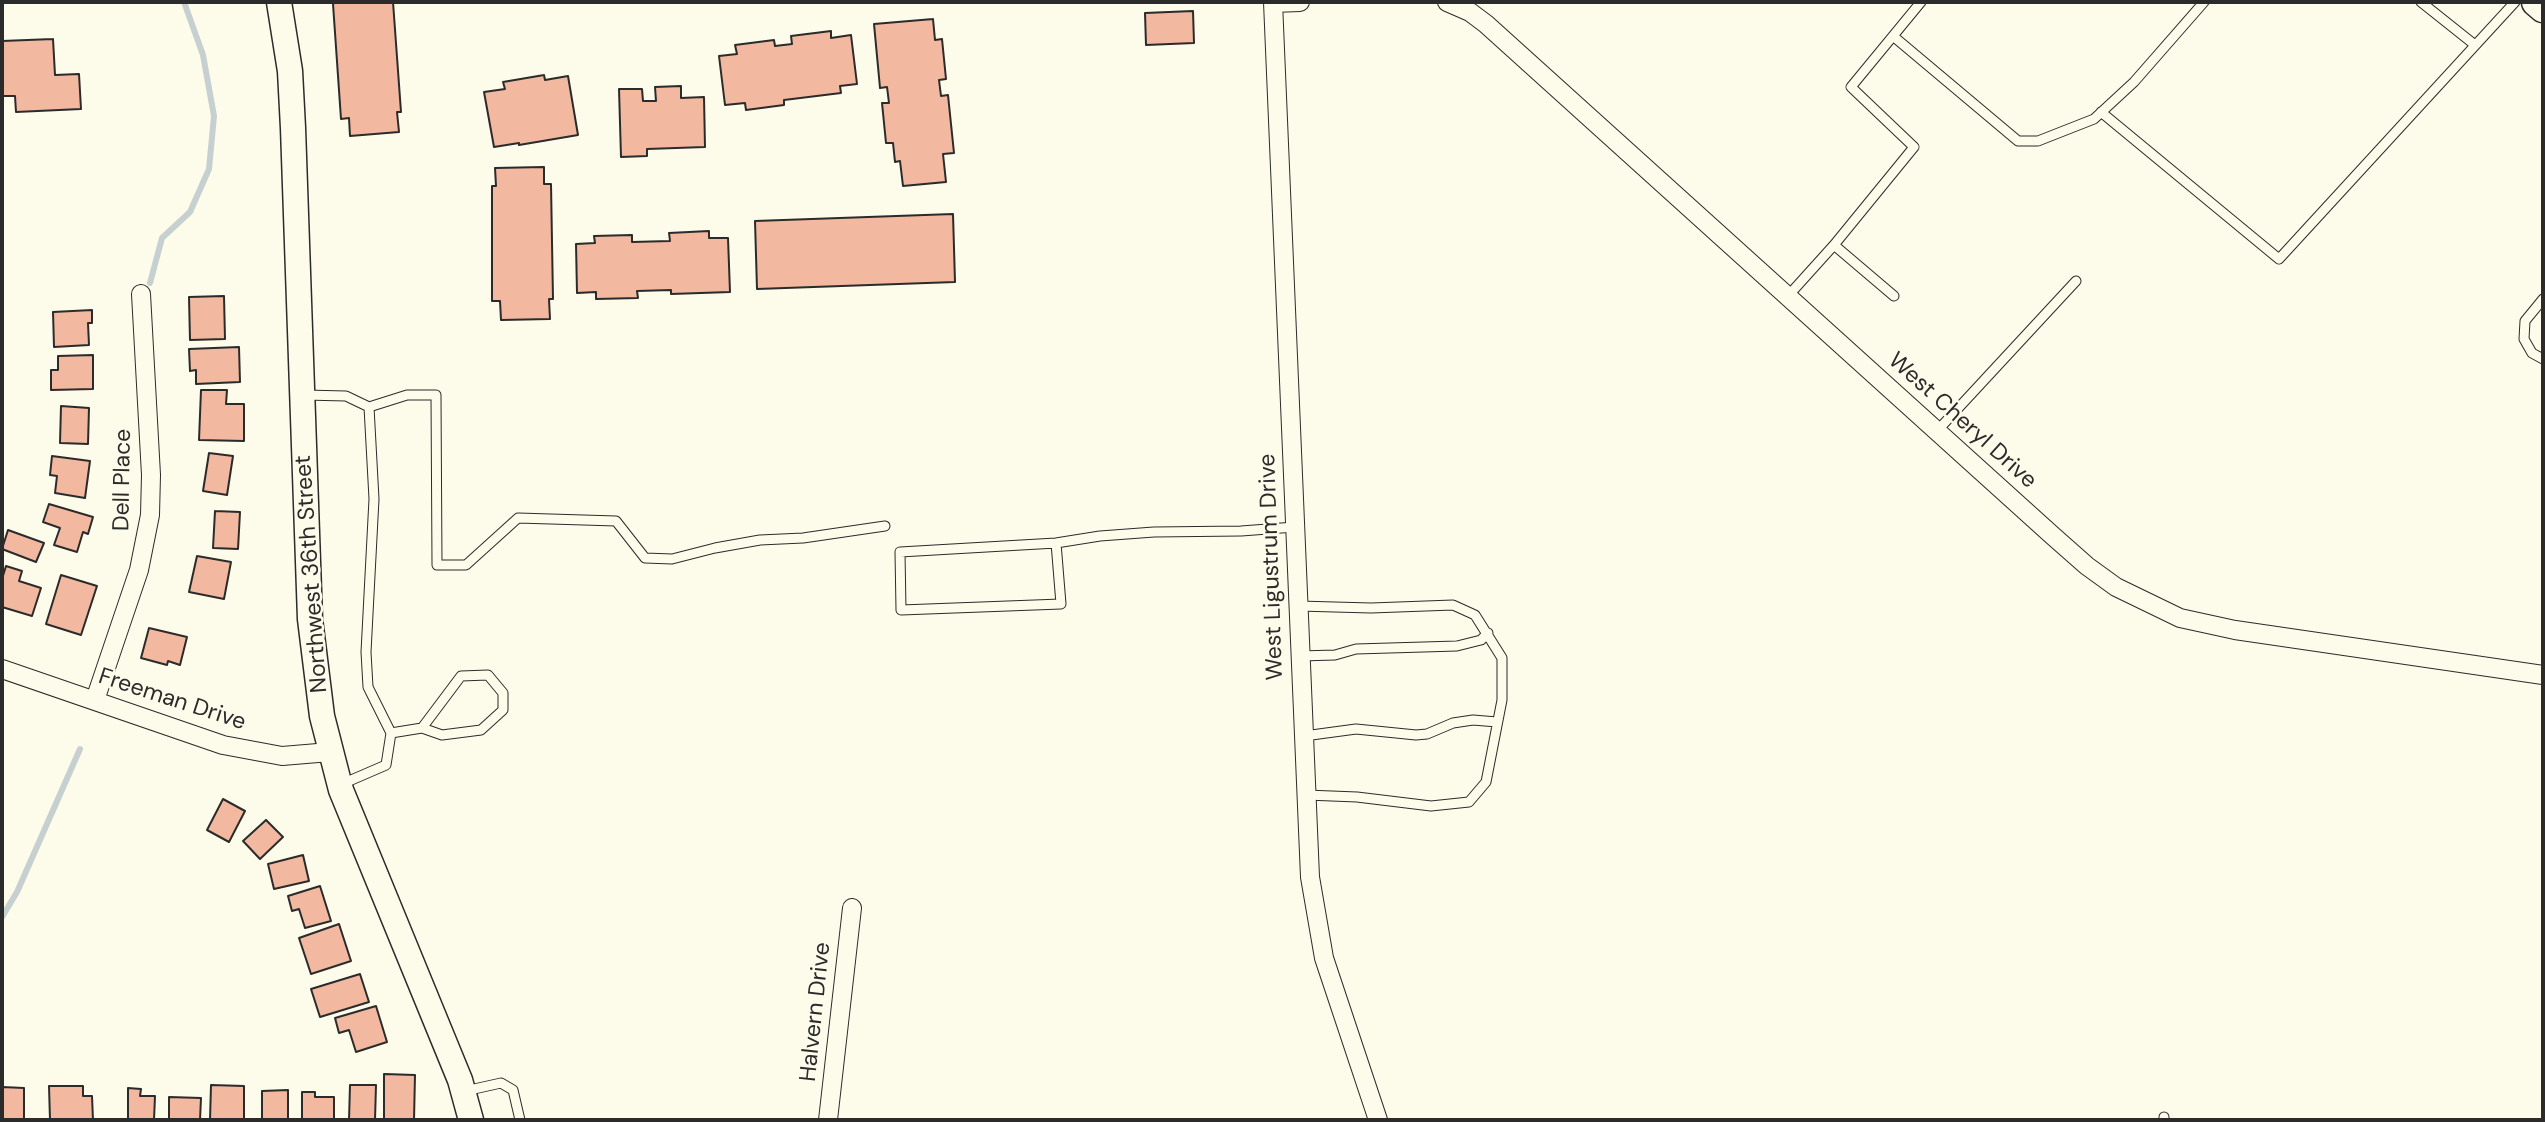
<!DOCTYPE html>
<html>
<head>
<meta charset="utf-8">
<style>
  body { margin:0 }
  #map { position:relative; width:2545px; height:1122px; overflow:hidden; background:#fdfbea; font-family:"DM Sans",sans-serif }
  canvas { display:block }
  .frame { position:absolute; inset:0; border:4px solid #2b2b2b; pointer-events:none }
</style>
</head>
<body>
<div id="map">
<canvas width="2545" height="1122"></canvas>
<div class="frame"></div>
</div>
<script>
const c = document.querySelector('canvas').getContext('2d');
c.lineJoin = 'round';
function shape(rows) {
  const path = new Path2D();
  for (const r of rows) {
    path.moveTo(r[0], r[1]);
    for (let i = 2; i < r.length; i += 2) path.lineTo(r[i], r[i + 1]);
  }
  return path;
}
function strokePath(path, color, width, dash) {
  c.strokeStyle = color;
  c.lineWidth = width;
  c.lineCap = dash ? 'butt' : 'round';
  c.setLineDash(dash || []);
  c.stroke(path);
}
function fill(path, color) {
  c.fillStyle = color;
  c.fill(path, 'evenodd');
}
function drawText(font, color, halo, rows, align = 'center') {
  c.font = font + ' "DM Sans",sans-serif';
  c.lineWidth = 5;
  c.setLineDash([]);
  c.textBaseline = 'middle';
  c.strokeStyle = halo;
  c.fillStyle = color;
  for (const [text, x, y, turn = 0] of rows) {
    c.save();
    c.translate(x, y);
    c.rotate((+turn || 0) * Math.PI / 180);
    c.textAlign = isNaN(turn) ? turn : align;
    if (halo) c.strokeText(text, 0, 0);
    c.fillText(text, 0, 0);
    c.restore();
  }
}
const stream = shape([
  [150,283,162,238,190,212,209,169,214,116,203,55,184,2],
  [2,917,17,892,80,749]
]);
const building = shape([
  [335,2,393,2,401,112,397,112,399,132,350,136,349,118,341,119,333,4,335,2],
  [1193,11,1194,43,1146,45,1145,13,1193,11],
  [933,19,935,40,942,39,946,79,939,80,941,96,948,95,954,153,943,154,946,182,903,186,900,161,895,162,893,143,886,143,882,103,889,103,887,87,880,88,874,24,933,19],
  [831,31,831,38,851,35,857,84,840,86,841,93,784,100,784,105,746,110,745,103,725,105,719,56,737,54,735,45,774,40,775,46,792,44,791,36,831,31],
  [53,39,55,75,79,74,81,109,16,112,15,96,2,96,2,41,53,39],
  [544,75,545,80,568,76,578,135,519,145,519,143,494,147,484,92,505,89,503,82,544,75],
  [681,86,681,98,704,97,705,147,647,149,647,156,621,157,619,89,642,89,643,101,656,101,655,87,681,86],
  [544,167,544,184,551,184,553,299,549,299,550,319,501,320,500,301,492,301,492,186,496,186,495,168,544,167],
  [953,214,955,282,757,289,755,221,953,214],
  [709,231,709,238,728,238,730,292,671,294,671,290,637,291,638,298,596,299,596,292,577,293,576,244,595,243,594,236,632,235,632,242,670,241,669,233,709,231],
  [224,296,225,339,190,340,189,297,224,296],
  [92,310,92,323,88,323,89,345,54,347,53,312,92,310],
  [239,347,240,382,196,384,196,370,190,371,189,349,239,347],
  [93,355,93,389,51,390,51,370,58,370,58,356,93,355],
  [201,390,227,390,226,404,244,404,244,441,199,440,201,390],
  [61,406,89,408,88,444,60,443,61,406],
  [209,453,233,456,227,495,203,491,209,453],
  [52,456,90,461,85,498,55,493,57,476,50,475,52,456],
  [49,504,93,517,88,534,83,532,77,552,54,545,60,528,43,522,49,504],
  [215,511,240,512,238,549,213,548,215,511],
  [8,530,44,543,36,562,2,549,8,530],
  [197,556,231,562,224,599,189,592,197,556],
  [6,566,22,571,19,581,41,588,32,616,2,607,2,579,6,566],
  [61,575,97,586,81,635,46,624,61,575],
  [149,628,187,637,180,665,168,661,167,665,141,658,149,628],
  [223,799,245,811,229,842,207,830,223,799],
  [266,820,283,837,260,859,243,841,266,820],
  [303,855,309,881,274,889,268,864,303,855],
  [320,886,331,921,305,928,299,909,292,911,288,896,320,886],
  [339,924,351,961,311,974,299,938,339,924],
  [360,974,369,1002,320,1017,311,989,360,974],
  [376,1006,387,1042,356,1052,349,1030,339,1033,335,1018,376,1006],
  [384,1074,415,1075,414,1120,384,1120,384,1074],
  [211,1085,244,1086,244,1120,210,1120,211,1085],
  [350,1085,376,1085,375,1120,349,1120,350,1085],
  [49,1086,83,1086,83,1096,92,1096,93,1120,50,1120,49,1086],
  [2,1087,24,1088,24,1120,2,1120,2,1087],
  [128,1088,141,1089,140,1096,155,1096,154,1120,128,1120,128,1088],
  [288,1090,288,1120,262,1120,262,1091,288,1090],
  [302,1092,315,1092,315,1097,334,1097,334,1120,302,1120,302,1092],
  [169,1097,201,1098,200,1120,169,1120,169,1097]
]);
const lane = shape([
  [2421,2,2475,45],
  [1893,36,2018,141,2038,141,2094,119,2134,82,2204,2],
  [2101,112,2279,259,2515,2],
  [1834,245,1894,296],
  [1788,296,1834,245,1914,147,1851,87,1921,2],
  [2543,299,2525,321,2524,339,2532,353,2543,359],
  [304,395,346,396,369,407,374,499,366,652,368,687,391,733,386,765,342,784],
  [369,407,407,395,436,395,437,565,466,565,518,518,616,521,645,558,672,559,715,548,760,540,803,538,885,526],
  [1937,431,2076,281],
  [1056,543,1061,604,901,610,900,552,1056,543,1100,536,1154,532,1241,531,1295,527],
  [1298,606,1371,608,1453,605,1475,615,1502,658,1502,700,1486,782,1469,802,1431,806,1357,797,1306,795],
  [1300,656,1335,655,1356,649,1457,646,1481,640,1488,633],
  [391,733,422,728,461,676,488,675,503,693,503,710,481,730,442,735,422,728],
  [1304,736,1356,729,1416,735,1427,734,1453,723,1473,720,1497,722],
  [465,1091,501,1083,513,1090,520,1120],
  [2164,1120,2164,1117]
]);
const street = shape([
  [1273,2,1310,877,1324,958,1378,1120],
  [1447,2,1470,12,1486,24,2053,536,2087,566,2116,587,2180,618,2235,630,2543,675],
  [1273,3,1300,2],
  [2,669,223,745,282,756,330,752],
  [95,700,139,570,150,515,151,475,141,294],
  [828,1120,852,908]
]);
const secondary = shape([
  [279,2,290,71,293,128,310,619,322,716,341,790,460,1080,471,1120]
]);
const primary = shape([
  [2536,2,2543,8]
]);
const streetNames = [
  ["West Cheryl Drive",1962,421,42],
  ["Dell Place",123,480,-89],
  ["West Ligustrum Drive",1272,567,-92],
  ["Northwest 36th Street",312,574,-94],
  ["Freeman Drive",172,700,18],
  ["Halvern Drive",816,1012,-84]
];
strokePath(stream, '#c7d0d0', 6);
fill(building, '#f2b8a0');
strokePath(building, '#2b2b2b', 2);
strokePath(lane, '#2b2b2b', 11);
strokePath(street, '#2b2b2b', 20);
strokePath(secondary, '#2b2b2b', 27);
strokePath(primary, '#2b2b2b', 31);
strokePath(lane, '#fdfbea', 9);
strokePath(street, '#fdfbea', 18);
strokePath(secondary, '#fdfbea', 24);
strokePath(primary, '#fdfbea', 28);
drawText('23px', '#2b2b2b', '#fdfbea', streetNames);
</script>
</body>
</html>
